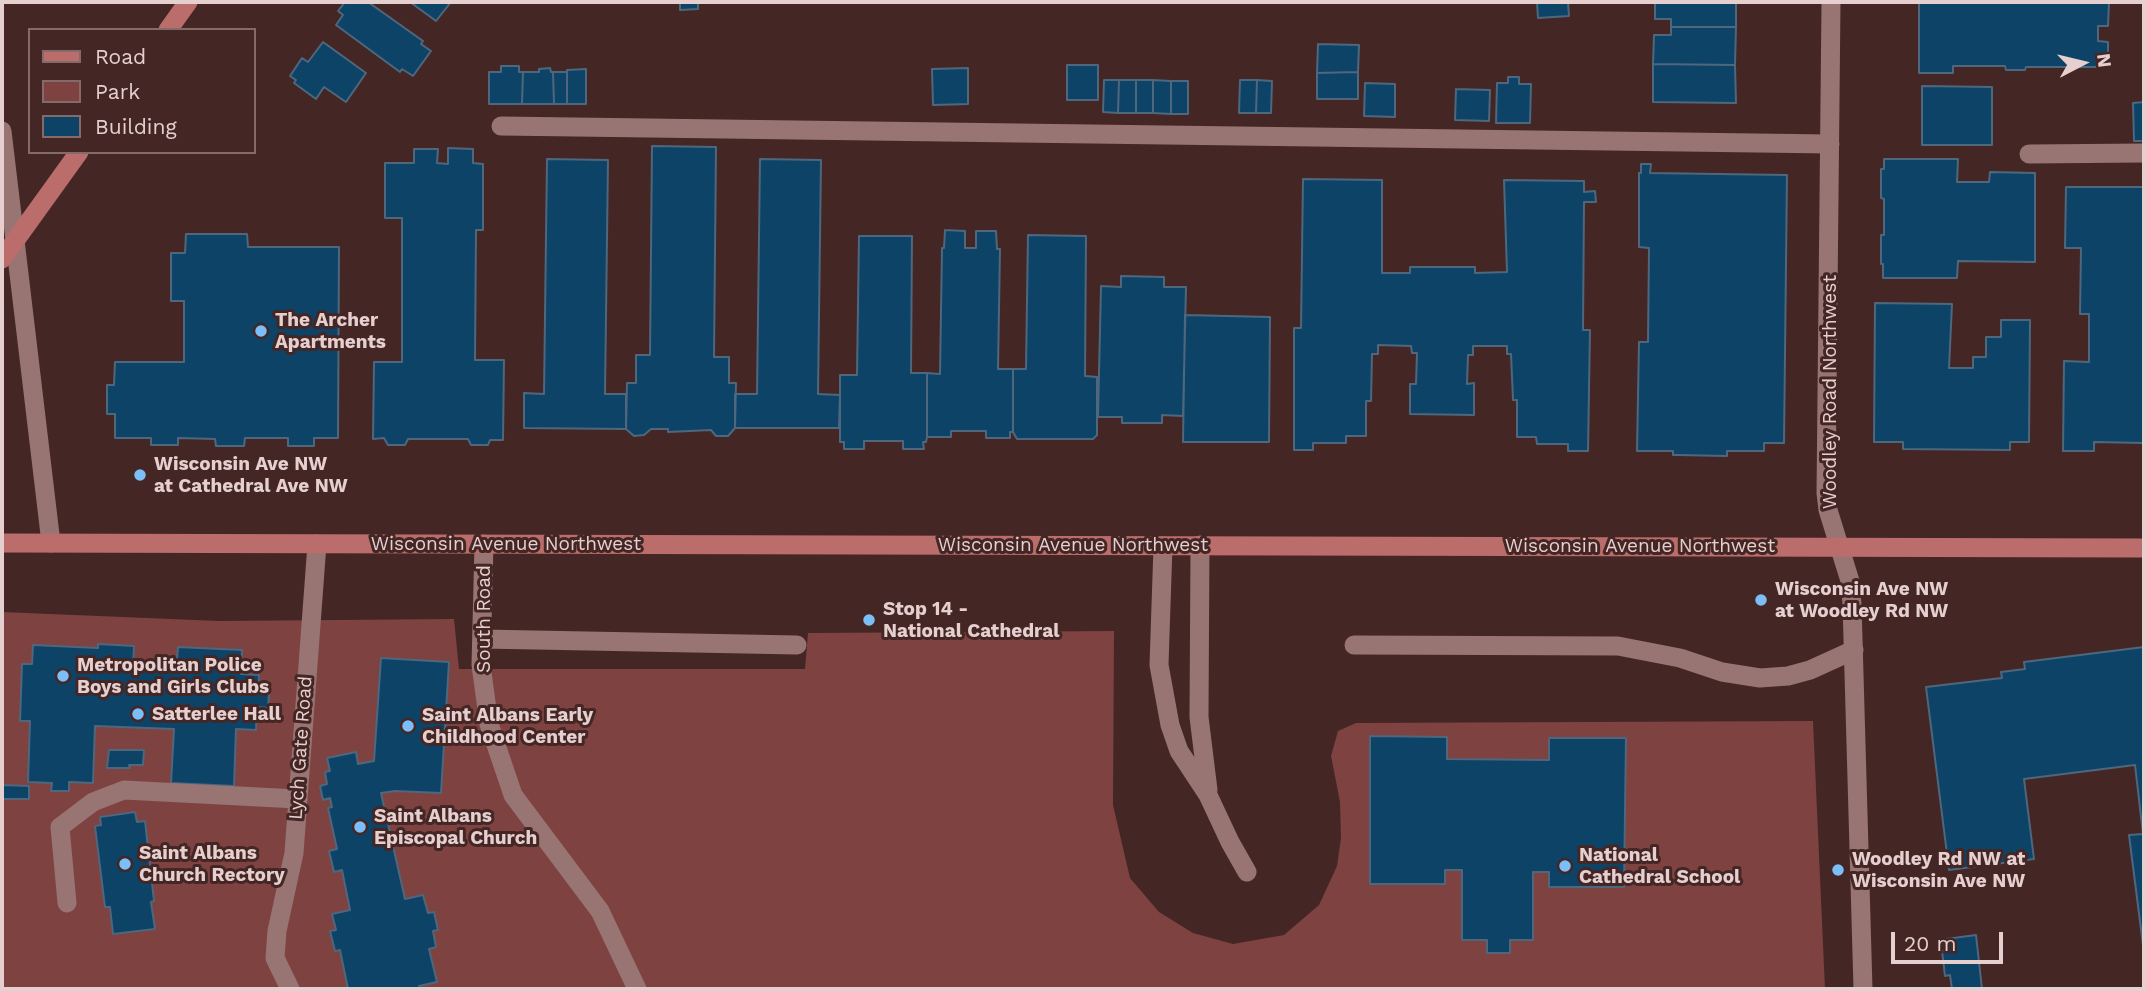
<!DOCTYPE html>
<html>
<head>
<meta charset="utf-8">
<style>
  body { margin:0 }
  #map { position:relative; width:2146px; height:991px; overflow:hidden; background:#442625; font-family:"Work Sans",sans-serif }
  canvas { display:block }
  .frame { position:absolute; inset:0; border:4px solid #e5d0cf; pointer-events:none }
  .legend { position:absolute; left:28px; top:28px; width:228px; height:126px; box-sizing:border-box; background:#442625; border:2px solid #846a69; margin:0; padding:9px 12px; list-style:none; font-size:21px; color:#e5d0cf }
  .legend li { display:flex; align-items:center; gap:14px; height:35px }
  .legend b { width:35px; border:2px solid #846a69 }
  .north { position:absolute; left:2048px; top:28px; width:70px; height:70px; -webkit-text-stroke:5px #442625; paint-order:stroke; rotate:83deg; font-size:19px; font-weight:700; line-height:28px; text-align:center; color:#e5d0cf }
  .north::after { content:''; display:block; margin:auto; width:24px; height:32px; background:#e5d0cf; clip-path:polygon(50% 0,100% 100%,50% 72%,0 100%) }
  .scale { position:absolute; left:1891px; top:932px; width:112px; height:32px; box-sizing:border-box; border:4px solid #e5d0cf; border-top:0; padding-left:9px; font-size:21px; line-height:24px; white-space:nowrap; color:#e5d0cf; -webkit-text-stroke:5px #442625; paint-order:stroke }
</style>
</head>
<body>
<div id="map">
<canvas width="2146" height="991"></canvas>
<div class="frame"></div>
<ul class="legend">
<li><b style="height:9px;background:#bb6d6b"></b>Road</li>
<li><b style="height:19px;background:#7e4241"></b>Park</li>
<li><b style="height:19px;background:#0e4368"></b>Building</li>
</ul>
<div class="north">N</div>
<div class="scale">20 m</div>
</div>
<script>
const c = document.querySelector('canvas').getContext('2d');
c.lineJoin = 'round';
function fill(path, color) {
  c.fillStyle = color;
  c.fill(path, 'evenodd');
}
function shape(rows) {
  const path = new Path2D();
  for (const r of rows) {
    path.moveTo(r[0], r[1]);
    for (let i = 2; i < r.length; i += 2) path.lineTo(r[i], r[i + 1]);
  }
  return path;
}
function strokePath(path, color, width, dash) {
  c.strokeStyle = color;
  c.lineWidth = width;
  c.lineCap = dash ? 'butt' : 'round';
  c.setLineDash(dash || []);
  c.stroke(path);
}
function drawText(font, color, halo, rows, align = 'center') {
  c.font = font + ' "Work Sans",sans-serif';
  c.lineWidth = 6;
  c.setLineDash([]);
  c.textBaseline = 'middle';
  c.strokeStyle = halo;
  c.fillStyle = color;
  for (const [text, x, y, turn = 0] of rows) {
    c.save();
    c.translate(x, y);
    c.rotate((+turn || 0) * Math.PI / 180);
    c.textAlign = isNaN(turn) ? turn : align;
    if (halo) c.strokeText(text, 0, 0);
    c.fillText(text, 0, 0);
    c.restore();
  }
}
const green = shape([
  [2,612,219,621,454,619,459,669,805,669,808,633,1114,631,1113,805,1130,878,1159,912,1193,933,1233,944,1284,935,1319,905,1337,866,1341,838,1340,802,1331,756,1338,731,1356,723,1813,721,1825,989,2,989]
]);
const building = shape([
  [345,2,368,2,423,41,421,44,431,51,413,76,402,69,400,72,336,25,343,15,338,11,345,2],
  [410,2,451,2,436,21,410,2],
  [680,2,698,2,698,9,680,10,680,2],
  [1537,2,1568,2,1569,16,1538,18,1537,2],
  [1655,2,1736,2,1736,27,1671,27,1671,19,1655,19,1655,2],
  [1919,2,2109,2,2108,26,2098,26,2098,41,2108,42,2108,67,2026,67,2025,70,2006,70,2005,66,1953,66,1953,73,1919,73,1919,2],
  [1671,27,1736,27,1735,65,1653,64,1654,35,1671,35,1671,27],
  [323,42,366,73,346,102,324,87,316,99,294,83,296,80,290,76,302,58,308,62,323,42],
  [1318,44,1359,45,1358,72,1317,73,1318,44],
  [1653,64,1735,65,1736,103,1653,102,1653,64],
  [1067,65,1098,65,1098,100,1067,100,1067,65],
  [501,66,519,66,519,72,523,72,522,104,489,104,489,72,501,72,501,66],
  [550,68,551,72,553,72,554,104,522,104,523,72,539,72,539,69,550,68],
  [968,68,968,104,933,105,932,69,968,68],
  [586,69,586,104,567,104,567,70,586,69],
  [553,72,567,72,567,104,554,104,553,72],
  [1358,72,1358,99,1317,99,1317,73,1358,72],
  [1508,77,1519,77,1519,84,1531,84,1530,123,1496,123,1497,83,1508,83,1508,77],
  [1104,80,1119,80,1118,113,1103,112,1104,80],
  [1119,80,1136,80,1136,113,1118,113,1119,80],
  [1136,80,1153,80,1153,113,1136,113,1136,80],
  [1153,80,1171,81,1171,114,1153,113,1153,80],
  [1240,80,1257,80,1256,113,1239,113,1240,80],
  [1257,80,1272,81,1271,113,1256,113,1257,80],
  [1171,81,1188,81,1188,114,1171,114,1171,81],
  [1365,83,1395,84,1395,117,1364,116,1365,83],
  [1922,86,1992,87,1992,145,1922,145,1922,86],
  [1456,89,1490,90,1489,121,1455,120,1456,89],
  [2144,102,2144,141,2134,141,2133,103,2144,102],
  [652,146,716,147,714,357,729,357,729,383,736,383,735,428,728,436,716,436,711,430,668,432,668,429,651,429,644,435,634,436,626,429,627,383,636,383,636,355,650,355,652,146],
  [448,148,473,149,473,163,483,164,483,230,476,230,475,360,504,360,503,440,490,440,488,445,471,445,468,439,408,439,405,445,388,445,384,438,373,439,374,362,402,362,402,218,385,218,385,163,414,163,414,149,438,149,437,163,448,164,448,148],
  [547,159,608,160,605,394,626,394,626,429,524,428,524,393,544,394,547,159],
  [760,159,821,160,818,394,840,395,839,428,735,428,735,394,757,394,760,159],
  [1884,159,1958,159,1957,182,1989,182,1990,172,2035,173,2035,262,1958,261,1957,278,1883,278,1883,264,1881,264,1881,235,1884,235,1884,199,1881,198,1881,169,1884,169,1884,159],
  [1641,164,1651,164,1650,173,1787,175,1784,443,1764,443,1764,451,1727,451,1727,456,1678,455,1673,455,1673,451,1637,451,1639,342,1648,342,1649,248,1639,247,1639,173,1641,173,1641,164],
  [1303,179,1382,180,1382,273,1410,273,1410,267,1475,267,1475,273,1507,272,1504,180,1584,181,1584,192,1595,191,1596,202,1584,202,1583,330,1590,330,1588,451,1568,451,1568,444,1537,444,1536,437,1517,437,1517,400,1513,400,1511,354,1507,354,1507,346,1473,346,1473,355,1468,355,1467,384,1474,383,1474,415,1410,414,1410,384,1416,384,1417,353,1412,353,1411,346,1378,345,1378,354,1372,354,1371,401,1366,401,1366,436,1346,436,1346,443,1313,443,1313,450,1294,450,1294,328,1301,328,1303,179],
  [2066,187,2144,187,2144,443,2094,442,2094,451,2063,451,2064,361,2089,362,2089,314,2080,314,2081,248,2065,248,2066,187],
  [945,230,965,231,965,248,976,248,976,231,996,231,997,249,1000,249,998,369,1013,369,1013,432,1010,432,1010,438,986,438,986,431,951,431,951,437,927,437,927,373,940,374,942,248,944,248,945,230],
  [186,234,247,234,248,247,339,247,338,438,314,438,314,446,288,446,288,438,245,438,244,446,216,446,215,439,178,438,178,445,151,445,151,438,115,438,115,414,107,414,107,385,114,385,115,362,184,362,184,301,171,301,171,253,185,253,186,234],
  [1028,235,1086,236,1085,376,1097,377,1097,435,1093,439,1017,439,1013,432,1013,369,1026,369,1028,235],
  [859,236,912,236,911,373,927,373,927,437,926,442,923,442,924,449,903,449,903,441,864,441,864,449,844,449,844,442,840,442,840,375,857,375,859,236],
  [1121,276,1164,277,1164,287,1186,287,1183,416,1162,415,1162,423,1122,423,1122,417,1098,417,1101,286,1121,287,1121,276],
  [1875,303,1952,304,1949,368,1973,368,1973,357,1986,357,1986,337,2001,337,2001,320,2030,320,2029,442,2010,442,2010,450,1903,449,1903,442,1874,442,1875,303],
  [1185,315,1270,317,1269,442,1183,442,1185,315],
  [98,644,134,646,133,669,176,671,178,647,242,650,241,674,259,675,258,693,269,694,268,708,257,707,256,730,236,729,234,786,171,783,174,729,95,726,93,783,69,782,69,791,51,791,52,783,28,782,30,721,20,721,22,664,32,664,33,645,98,648,98,644],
  [2144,647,2144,953,2129,835,2143,834,2135,765,2024,779,2034,859,1949,870,1926,687,2002,678,2001,672,2025,669,2024,662,2144,647],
  [381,658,449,662,441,793,395,791,381,793,405,899,423,895,428,913,434,912,438,930,433,931,436,947,429,949,437,982,419,986,420,989,348,989,340,950,335,951,330,931,336,930,332,914,350,910,342,870,334,872,329,851,337,849,328,808,332,807,330,798,323,800,320,786,327,784,325,772,330,771,327,758,356,752,358,764,374,761,381,658],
  [1370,736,1447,737,1447,759,1549,760,1549,738,1626,738,1624,887,1549,887,1549,872,1533,872,1533,940,1510,940,1510,953,1487,953,1487,940,1462,940,1462,870,1445,870,1445,884,1370,884,1370,736],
  [109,750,144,750,143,765,129,765,130,768,107,768,109,750],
  [2,785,29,786,29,799,2,799,2,785],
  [135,812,137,822,145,821,154,901,151,902,155,929,113,934,110,907,105,907,95,826,101,825,100,817,135,812],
  [1976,935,1982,989,1952,989,1950,975,1945,976,1942,951,1947,950,1946,939,1976,935]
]);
const service = shape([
  [501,126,1830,144],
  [2029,154,2144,153],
  [484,544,481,665,489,724,513,795,600,911,637,989],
  [1200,545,1199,717,1208,790],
  [1163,546,1159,665,1170,725,1179,751,1208,795,1230,842,1247,872],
  [482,639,797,645],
  [1354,645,1618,646,1680,658,1722,672,1760,678,1788,676,1810,670,1854,650],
  [67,903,60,827,93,802,124,790,297,799],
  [290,989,275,958,277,931,294,853,317,544]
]);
const minor = shape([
  [1831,2,1826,493,1828,510,1850,581,1852,604,1863,989]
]);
const tertiary = shape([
  [2,131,51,543]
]);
const primary = shape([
  [168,30,188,2],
  [2,259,79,152],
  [2,543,2144,548]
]);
const markers = [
  [261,331,7,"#7bbef8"],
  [140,475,7,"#7bbef8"],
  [1761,600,7,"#7bbef8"],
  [869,620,7,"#7bbef8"],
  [63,676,7,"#7bbef8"],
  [138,714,7,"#7bbef8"],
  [408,726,7,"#7bbef8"],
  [360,827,7,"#7bbef8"],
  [125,864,7,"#7bbef8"],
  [1565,866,7,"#7bbef8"],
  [1838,870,7,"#7bbef8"]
];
const poiNames = [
  ["The Archer",275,320],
  ["Apartments",275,342],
  ["Wisconsin Ave NW",154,464],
  ["at Cathedral Ave NW",154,486],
  ["Wisconsin Ave NW",1775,589],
  ["at Woodley Rd NW",1775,611],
  ["Stop 14 -",883,609],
  ["National Cathedral",883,631],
  ["Metropolitan Police",77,665],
  ["Boys and Girls Clubs",77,687],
  ["Satterlee Hall",152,714],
  ["Saint Albans Early",422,715],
  ["Childhood Center",422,737],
  ["Saint Albans",374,816],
  ["Episcopal Church",374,838],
  ["Saint Albans",139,853],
  ["Church Rectory",139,875],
  ["National",1579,855],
  ["Cathedral School",1579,877],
  ["Woodley Rd NW at",1852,859],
  ["Wisconsin Ave NW",1852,881]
];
const streetNames = [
  ["Woodley Road Northwest",1830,392,-90],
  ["Wisconsin Avenue Northwest",506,544],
  ["Wisconsin Avenue Northwest",1073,545],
  ["Wisconsin Avenue Northwest",1640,546],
  ["South Road",484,619,-90],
  ["Lych Gate Road",301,748,-86]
];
fill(green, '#7e4241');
fill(building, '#0e4368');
strokePath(building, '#4e677d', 2);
strokePath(service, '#987472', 19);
strokePath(minor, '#987472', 19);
strokePath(tertiary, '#987472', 19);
strokePath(primary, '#bb6d6b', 19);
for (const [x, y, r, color] of markers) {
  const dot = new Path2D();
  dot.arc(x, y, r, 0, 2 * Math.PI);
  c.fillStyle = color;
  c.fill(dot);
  strokePath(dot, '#442625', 2.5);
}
drawText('bold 19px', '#e5d0cf', '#442625', poiNames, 'left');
drawText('19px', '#e5d0cf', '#442625', streetNames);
</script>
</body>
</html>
